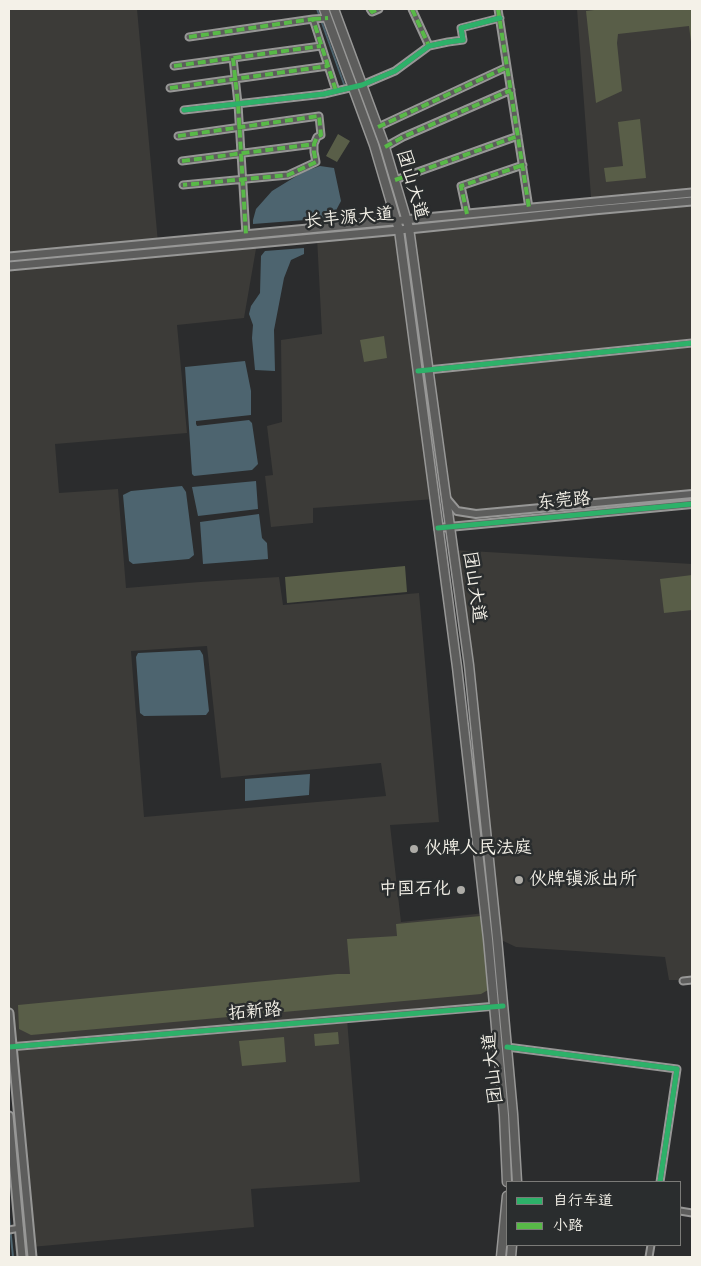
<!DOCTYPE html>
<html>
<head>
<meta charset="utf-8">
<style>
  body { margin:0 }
  #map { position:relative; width:701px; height:1266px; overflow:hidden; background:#2b2c2d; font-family:Mynerve,"LXGW WenKai TC",sans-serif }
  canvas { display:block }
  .frame { position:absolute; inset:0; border:10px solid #f4f1e8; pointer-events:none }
  .legend { position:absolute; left:506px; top:1181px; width:175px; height:65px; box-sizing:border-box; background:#2a2d2e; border:1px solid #7b7b78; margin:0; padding:6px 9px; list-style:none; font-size:15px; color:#f4f1e8 }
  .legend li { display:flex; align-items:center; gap:10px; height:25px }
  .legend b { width:25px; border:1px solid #7b7b78 }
</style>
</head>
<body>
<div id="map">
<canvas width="701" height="1266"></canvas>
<div class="frame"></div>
<ul class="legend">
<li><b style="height:6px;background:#2db169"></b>自行车道</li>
<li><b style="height:6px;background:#58b947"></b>小路</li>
</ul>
</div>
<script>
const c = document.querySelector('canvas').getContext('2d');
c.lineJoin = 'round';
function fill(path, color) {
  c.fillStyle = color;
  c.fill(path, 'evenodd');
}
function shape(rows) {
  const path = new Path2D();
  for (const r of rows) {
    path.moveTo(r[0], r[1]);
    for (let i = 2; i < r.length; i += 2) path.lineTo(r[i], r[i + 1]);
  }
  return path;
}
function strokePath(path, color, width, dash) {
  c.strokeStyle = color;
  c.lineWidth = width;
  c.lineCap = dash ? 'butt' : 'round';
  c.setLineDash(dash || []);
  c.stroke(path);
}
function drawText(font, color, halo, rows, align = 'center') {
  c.font = font + ' Mynerve,"LXGW WenKai TC",sans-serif';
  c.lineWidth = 5;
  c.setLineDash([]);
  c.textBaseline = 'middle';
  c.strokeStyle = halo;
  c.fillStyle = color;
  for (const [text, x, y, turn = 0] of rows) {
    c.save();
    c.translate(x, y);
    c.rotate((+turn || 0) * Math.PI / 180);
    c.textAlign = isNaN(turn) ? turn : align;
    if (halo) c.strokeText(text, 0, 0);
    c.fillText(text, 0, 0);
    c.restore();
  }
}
const built = shape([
  [9,9,137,9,158,243,9,257],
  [577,9,692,9,692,500,449,523,409,228,592,210],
  [399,230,435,499,313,508,313,523,271,527,265,476,273,475,267,426,282,422,281,340,322,334,317,237],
  [257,243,244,318,177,325,187,433,55,444,59,493,118,489,126,588,200,582,279,577,283,605,419,593,439,822,390,825,401,922,485,913,493,1006,347,1019,360,1182,251,1189,254,1227,31,1247,9,1013,9,266],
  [207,646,221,778,381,763,386,796,144,817,131,651],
  [453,550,692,564,692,980,669,980,665,957,516,947,497,938]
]);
const green = shape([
  [602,9,692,9,692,50,689,26,618,34,617,43,622,91,596,103,586,11],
  [640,119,646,178,606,182,604,168,623,166,618,122],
  [338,134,350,141,337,162,326,156],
  [384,336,387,358,364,362,360,340],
  [405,566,407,592,287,603,285,577],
  [692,575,692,610,664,613,660,579],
  [481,916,488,990,481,994,31,1035,19,1029,18,1005,337,974,350,974,347,939,397,936,396,924],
  [338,1032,339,1044,315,1046,314,1034],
  [284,1037,286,1062,242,1066,239,1041]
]);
const water = shape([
  [320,166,334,168,341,201,332,218,253,224,253,220,256,209,272,191,303,172],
  [304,248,304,254,291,260,284,278,274,330,275,371,255,370,252,338,253,325,249,314,251,306,260,293,261,256,265,251],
  [245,361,251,391,251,415,196,421,196,424,197,426,249,420,252,423,258,464,252,470,194,476,192,474,185,367],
  [256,481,258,509,198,516,192,487],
  [182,486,186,492,194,555,189,559,133,564,129,561,123,495,131,491],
  [259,514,262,538,267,543,268,559,203,564,200,522],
  [200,650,203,655,209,711,206,715,144,716,140,713,136,657,138,653],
  [310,774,309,795,245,801,245,779]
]);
const stream = shape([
  [317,9,344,84],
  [9,1217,13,1257]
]);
const minor = shape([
  [370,9,372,12,379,9],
  [412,9,429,46],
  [498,9,529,208],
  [313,19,328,18],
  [189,37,313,19,336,91],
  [233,58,238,104,246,235],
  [174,66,321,46],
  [170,88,328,66],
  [184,110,324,94,362,85,395,71,429,46,448,42,463,40,461,28,500,18],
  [378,127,507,67],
  [178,136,319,116,321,135,317,137,314,144,314,152,316,162,288,175,183,185],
  [385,147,403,137,511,90],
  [182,161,314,144],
  [395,180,518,136],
  [467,214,461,186,523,165],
  [418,371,692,343],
  [683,981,692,980],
  [9,1047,497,1006],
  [507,1047,677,1069,660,1182],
  [680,1211,692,1213],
  [9,1230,20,1228],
  [649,1257,651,1245]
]);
const tertiary = shape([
  [446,498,457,511,476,514,692,494],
  [438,528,692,504]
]);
const secondary = shape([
  [9,257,692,193],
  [9,266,399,230,593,210,692,201],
  [9,1013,32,1257],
  [9,1116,22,1257]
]);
const trunk = shape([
  [324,9,374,145,399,230,457,667,488,939,504,1115,507,1182],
  [334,9,384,144,409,228,469,665,497,938,513,1114,517,1182],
  [501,1257,507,1196],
  [511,1257,512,1245]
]);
const quiet = shape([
  [370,9,372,12,379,9],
  [412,9,429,46],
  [498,9,529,208],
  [313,19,328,18],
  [189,37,313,19,336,91],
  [233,58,238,104,246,235],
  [174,66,321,46],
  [170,88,328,66],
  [378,127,507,67],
  [178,136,319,116,321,135,317,137,314,144,314,152,316,162,288,175,183,185],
  [385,147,403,137,511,90],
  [182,161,314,144],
  [395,180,518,136],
  [467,214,461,186,523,165]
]);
const cycleway = shape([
  [184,110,324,94,362,85,395,71,429,46,448,42,463,40,461,28,500,18],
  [418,371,692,343],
  [438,528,692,504],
  [9,1047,503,1006],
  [507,1047,677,1069,660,1182]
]);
const markers = [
  [414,849,5,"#aeaca7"],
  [519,880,5,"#aeaca7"],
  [461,890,5,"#aeaca7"]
];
const streetNames = [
  ["团山大道",411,185,74],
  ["长丰源大道",349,219,-5],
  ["东莞路",564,502,-5],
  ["团山大道",473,587,82],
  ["拓新路",255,1013,-5],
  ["团山大道",494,1068,-96]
];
const poiNames = [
  ["伙牌人民法庭",424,849],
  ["伙牌镇派出所",529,880],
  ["中国石化",451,890,"right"]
];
fill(built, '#3c3b38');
fill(green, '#595e48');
fill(water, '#4d646f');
strokePath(stream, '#4d646f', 2);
strokePath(minor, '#979796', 9);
strokePath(tertiary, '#979796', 10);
strokePath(secondary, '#979796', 11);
strokePath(trunk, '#979796', 11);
strokePath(minor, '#5d5d5c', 5);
strokePath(tertiary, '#5d5d5c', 6);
strokePath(secondary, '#5d5d5c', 7);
strokePath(trunk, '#5d5d5c', 8);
strokePath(quiet, '#58b947', 4, [8, 4]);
strokePath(cycleway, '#2db169', 5);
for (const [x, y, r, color] of markers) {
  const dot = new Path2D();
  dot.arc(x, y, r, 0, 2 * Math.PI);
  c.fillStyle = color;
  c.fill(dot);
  strokePath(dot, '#2a2d2e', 2);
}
drawText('18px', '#f4f1e8', '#2a2d2e', streetNames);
drawText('18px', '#f4f1e8', '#2a2d2e', poiNames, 'left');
</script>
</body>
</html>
